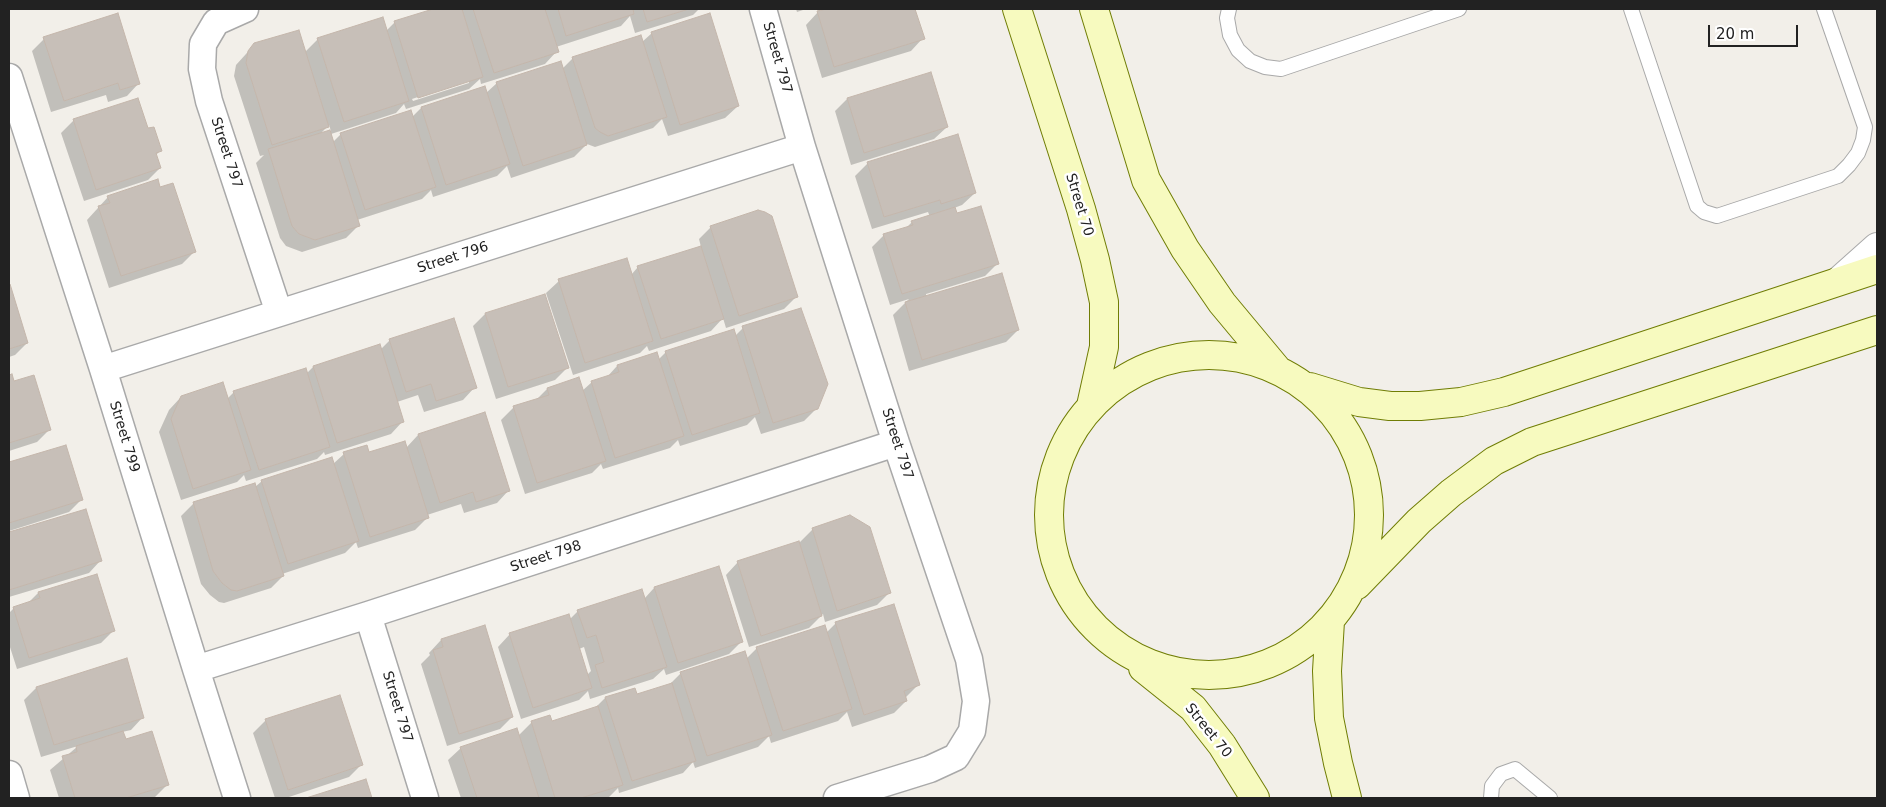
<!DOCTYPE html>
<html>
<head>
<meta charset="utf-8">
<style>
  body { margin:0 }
  #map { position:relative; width:1886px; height:807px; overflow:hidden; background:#f2efe9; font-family:"DejaVu Sans",sans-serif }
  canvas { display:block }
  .frame { position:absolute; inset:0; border:10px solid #222; pointer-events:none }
  .scale { position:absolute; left:1708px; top:25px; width:90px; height:22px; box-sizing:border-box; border:2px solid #222; border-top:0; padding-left:6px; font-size:15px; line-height:18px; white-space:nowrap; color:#222; -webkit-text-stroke:4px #fff; paint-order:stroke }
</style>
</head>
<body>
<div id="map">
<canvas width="1886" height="807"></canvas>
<div class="frame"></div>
<div class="scale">20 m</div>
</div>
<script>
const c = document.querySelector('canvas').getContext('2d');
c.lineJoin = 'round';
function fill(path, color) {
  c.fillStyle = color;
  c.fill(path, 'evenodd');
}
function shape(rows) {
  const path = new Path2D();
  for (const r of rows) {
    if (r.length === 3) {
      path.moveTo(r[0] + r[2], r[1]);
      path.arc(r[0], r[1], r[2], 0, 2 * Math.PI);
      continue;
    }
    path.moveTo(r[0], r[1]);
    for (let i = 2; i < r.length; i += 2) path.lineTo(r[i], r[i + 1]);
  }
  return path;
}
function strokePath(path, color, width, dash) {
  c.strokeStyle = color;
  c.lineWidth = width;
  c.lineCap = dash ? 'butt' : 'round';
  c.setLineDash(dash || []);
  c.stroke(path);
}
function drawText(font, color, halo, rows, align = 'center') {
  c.font = font + ' "DejaVu Sans",sans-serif';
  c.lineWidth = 5;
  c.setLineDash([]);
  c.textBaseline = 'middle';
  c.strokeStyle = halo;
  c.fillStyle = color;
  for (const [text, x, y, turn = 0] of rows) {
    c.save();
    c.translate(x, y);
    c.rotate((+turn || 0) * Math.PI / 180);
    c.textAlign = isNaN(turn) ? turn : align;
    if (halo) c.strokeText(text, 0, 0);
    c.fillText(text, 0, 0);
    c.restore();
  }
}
const shadow = shape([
  [437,9,699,9,693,15,635,33,630,16,621,26,556,47,557,51,545,64,481,84,480,79,469,89,406,109,404,104,396,113,331,134,333,142,341,134,412,117,421,108,486,93,497,83,562,69,573,58,642,42,652,33,738,106,725,118,668,136,662,119,653,128,595,147,587,144,574,157,511,178,507,166,497,176,433,197,431,190,422,199,357,220,359,225,346,238,302,252,286,246,280,238,256,163,264,155,260,156,234,76,236,65,255,44,305,52,318,39,386,31,395,22],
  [469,80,469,83,413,101,412,99],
  [329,125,331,131,320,134],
  [796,9,806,9,797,12],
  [830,9,914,9,923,38,911,51,822,78,806,25,818,12],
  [44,39,139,83,127,96,108,102,106,95,51,112,32,51],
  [847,99,947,127,934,139,851,165,835,111],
  [74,120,147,130,160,151,156,155,160,168,148,180,84,201,61,133],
  [868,163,975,193,962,205,954,208,956,215,997,264,985,276,926,294,926,297,1018,330,1006,342,909,371,893,315,909,299,890,305,872,247,884,235,905,229,912,222,930,217,928,212,872,229,855,176],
  [160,189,194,252,182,264,109,288,87,220,108,197],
  [711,227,796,297,784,309,726,328,723,318,711,331,649,351,647,346,640,353,573,375,546,293,559,281,631,275,638,267,701,247,699,239],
  [9,285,27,343,15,355,9,357],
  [485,314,567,368,555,380,496,399,473,326],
  [743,328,817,408,804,421,761,434,755,417,747,425,680,446,678,440,670,448,603,469,601,464,592,473,525,494,501,420,514,407,536,400,547,389,582,391,592,382,607,377,617,366,656,354,658,360,666,352,735,336],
  [390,340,475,387,463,400,424,412,418,395,397,402,403,421,391,434,325,455,324,452,317,459,246,481,244,475,237,482,181,500,159,432,169,410,181,397,227,399,234,392,306,374,313,367,380,350],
  [11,376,13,382,49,430,37,442,9,451,9,377],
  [418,435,509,490,497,503,464,513,461,504,427,515,428,517,415,530,358,548,356,542,345,553,282,574,283,576,271,588,224,603,219,602,210,595,201,584,181,516,193,504,254,484,255,487,262,481,333,464,344,454,368,454,406,448],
  [65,446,82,499,69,512,9,531,9,464],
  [86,510,101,560,89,573,9,597,9,534],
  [850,517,889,593,877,605,825,622,823,614,809,628,749,647,726,575,738,562,798,544,812,530],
  [654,588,741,642,729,654,666,675,664,669,653,679,590,699,588,691,579,700,521,719,498,647,510,634,569,620,578,611,644,599],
  [584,647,591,671,587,675,579,649],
  [38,593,114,630,101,643,17,669,9,644,9,613,14,608,28,603],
  [836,623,918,685,905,698,906,701,894,713,852,727,847,712,838,721,771,743,769,736,758,747,695,768,693,762,683,773,619,793,618,788,609,797,604,798,461,798,448,760,461,748,518,736,531,723,551,723,595,708,605,698,634,689,636,696,669,685,681,673,746,659,757,648,826,633],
  [484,627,512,717,500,729,447,746,421,664,430,655,429,653,441,640],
  [36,688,143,717,131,730,122,732,125,741,167,785,155,797,151,798,59,798,50,770,78,746,41,757,24,700],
  [266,720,361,765,349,777,286,798,275,798,253,733],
  [365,780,371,798,310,798]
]);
const building = shape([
  [433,9,462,9,483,77,418,98,394,21,433,9],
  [473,9,545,9,559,52,494,73,473,9],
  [558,9,633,9,634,14,566,36,558,9],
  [643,9,689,9,647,22,643,9],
  [826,9,915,9,925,39,834,67,817,11,826,9],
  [118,13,140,84,120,90,118,83,64,101,43,37,118,13],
  [710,13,739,106,680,125,651,32,710,13],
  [383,17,409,101,344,122,317,38,383,17],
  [299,30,329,127,272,145,246,63,248,51,254,43,299,30],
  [641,35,667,117,608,136,600,132,595,128,572,57,641,35],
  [561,61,587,145,523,166,496,82,561,61],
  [931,72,948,127,864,153,847,98,931,72],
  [485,86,510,164,446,185,421,107,485,86],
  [138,98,148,128,154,127,162,151,156,153,161,168,96,190,73,119,138,98],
  [411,110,436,187,365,210,340,133,411,110],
  [330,130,360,226,315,240,299,234,292,226,268,149,330,130],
  [958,134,976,193,941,204,940,200,884,217,867,162,958,134],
  [158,179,160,187,173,183,196,252,121,276,98,206,110,203,107,196,158,179],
  [981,206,999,264,902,294,883,234,913,225,911,221,955,207,957,213,981,206],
  [758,210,765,212,772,216,798,297,739,316,710,226,758,210],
  [701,246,724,319,661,339,637,266,701,246],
  [627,258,653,341,585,363,558,279,627,258],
  [1002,273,1019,330,922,360,905,302,1002,273],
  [9,284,10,284,28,343,9,349,9,284],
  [545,294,569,368,508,387,485,313,545,294],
  [801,308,828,384,818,409,773,423,742,326,801,308],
  [454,318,477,388,436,401,431,384,406,392,389,339,454,318],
  [734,329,760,413,692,435,665,351,734,329],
  [380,344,404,422,337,443,313,366,380,344],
  [657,352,684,436,615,458,591,381,619,372,617,365,657,352],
  [306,368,330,447,259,470,233,391,306,368],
  [12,374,14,381,34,375,51,430,9,443,9,375,12,374],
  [579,377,606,461,537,483,513,406,549,395,547,388,579,377],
  [223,382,251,470,193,489,171,419,181,396,223,382],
  [485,412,510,491,476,502,473,492,440,503,418,434,485,412],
  [405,441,429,518,370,537,343,452,367,445,369,452,405,441],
  [66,445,83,500,9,523,9,462,66,445],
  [332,457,359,541,288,564,261,480,332,457],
  [255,483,284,576,237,591,231,590,222,583,213,571,193,502,255,483],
  [86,509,102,561,9,590,9,532,86,509],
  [850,515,870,527,891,593,837,611,812,528,850,515],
  [799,541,822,616,761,636,737,561,799,541],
  [719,566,743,642,678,663,654,587,719,566],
  [97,574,115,631,29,658,13,607,40,598,38,592,97,574],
  [642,589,667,667,602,688,595,665,604,662,596,635,587,638,577,610,642,589],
  [894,604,920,685,904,691,907,701,864,715,835,622,894,604],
  [569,614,592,688,533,708,509,633,569,614],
  [485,625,513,717,459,734,433,650,443,647,441,639,485,625],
  [825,625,852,709,783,731,756,647,825,625],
  [745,651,772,735,707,756,680,672,745,651],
  [127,658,144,718,54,745,36,687,127,658],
  [672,683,696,761,632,781,605,697,635,688,637,694,672,683],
  [340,695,363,765,288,790,265,719,340,695],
  [598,706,623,785,581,798,555,798,531,721,550,715,552,721,598,706],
  [517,728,539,798,477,798,460,747,517,728],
  [123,731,126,739,152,731,169,785,126,798,75,798,62,756,77,752,76,746,123,731],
  [366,779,372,798,306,798,366,779]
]);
const service = shape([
  [1229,9,1227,18,1230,35,1238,50,1250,61,1265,67,1281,69,1459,9],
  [1631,9,1694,197,1697,206,1704,212,1717,216,1838,176,1849,165,1858,153,1863,140,1865,127,1824,9],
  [1491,798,1492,786,1501,774,1515,769,1550,798]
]);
const minor = shape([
  [245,9,216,22,203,44,202,69,209,101,279,313],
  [763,9,802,147,896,443,969,659,976,701,972,731,956,757,930,769,837,798],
  [9,77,103,369,196,669,237,798],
  [103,369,802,147],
  [368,615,425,798],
  [196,669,368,615,896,443],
  [9,774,16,798]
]);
const tertiary = shape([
  [1840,280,1877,247]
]);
const secondary = shape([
  [1017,9,1081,209,1095,260,1104,302,1104,347,1091,406],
  [1094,9,1146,180,1185,249,1222,303,1277,369],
  [1209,515,160],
  [1310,387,1359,402,1390,406,1420,406,1461,402,1504,392,1877,269],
  [1357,585,1419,521,1451,493,1494,461,1532,442,1877,330],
  [1330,621,1327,671,1329,718,1338,763,1347,798],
  [1143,668,1193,708,1222,745,1255,798]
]);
const streetNames = [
  ["Street 797",777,58,74],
  ["Street 797",226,153,72],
  ["Street 70",1079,205,73],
  ["Street 796",453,258,-18],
  ["Street 799",124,437,73],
  ["Street 797",897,444,72],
  ["Street 798",546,557,-18],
  ["Street 797",397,707,73],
  ["Street 70",1208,731,51]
];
fill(shadow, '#0003');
fill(building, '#c7bfb8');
strokePath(building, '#c4b6ab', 1);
strokePath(service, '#a9a9a9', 16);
strokePath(minor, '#a9a9a9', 29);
strokePath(tertiary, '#a9a9a9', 30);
strokePath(secondary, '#707d05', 30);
strokePath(service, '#fff', 14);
strokePath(minor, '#fff', 26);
strokePath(tertiary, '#fff', 28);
strokePath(secondary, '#f7fabf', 28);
drawText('14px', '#222', '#fff', streetNames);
</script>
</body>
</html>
